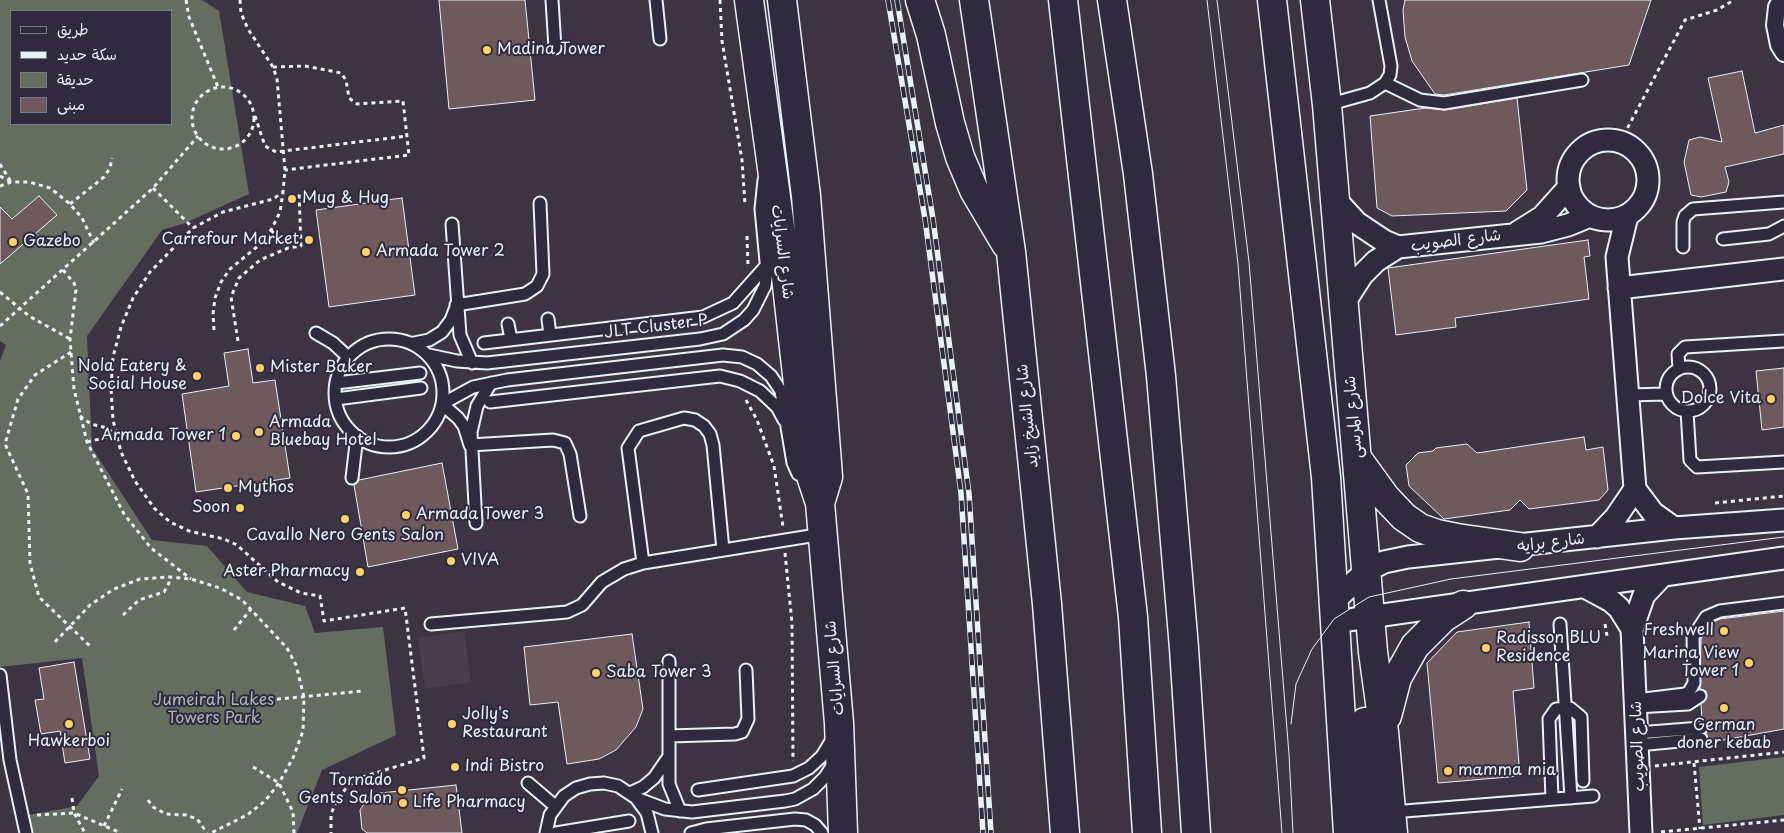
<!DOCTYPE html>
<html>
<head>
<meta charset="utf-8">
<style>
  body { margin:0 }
  #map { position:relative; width:1784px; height:833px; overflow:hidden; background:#3c3343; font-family:"Playpen Sans","Playpen Sans Arabic",sans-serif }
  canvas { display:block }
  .legend { position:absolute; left:10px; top:10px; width:162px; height:115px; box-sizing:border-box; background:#2f2a3d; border:1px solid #797a88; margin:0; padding:6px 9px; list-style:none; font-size:15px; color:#e8f1f8 }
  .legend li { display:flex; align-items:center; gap:10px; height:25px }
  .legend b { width:25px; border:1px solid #797a88 }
</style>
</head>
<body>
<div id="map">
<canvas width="1784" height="833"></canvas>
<ul class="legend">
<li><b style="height:6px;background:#2f2a3d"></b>طريق</li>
<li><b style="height:6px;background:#e8f1f8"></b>سكة حديد</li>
<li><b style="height:14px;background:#656d60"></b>حديقة</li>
<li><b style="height:14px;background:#6e595d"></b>مبنى</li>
</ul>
</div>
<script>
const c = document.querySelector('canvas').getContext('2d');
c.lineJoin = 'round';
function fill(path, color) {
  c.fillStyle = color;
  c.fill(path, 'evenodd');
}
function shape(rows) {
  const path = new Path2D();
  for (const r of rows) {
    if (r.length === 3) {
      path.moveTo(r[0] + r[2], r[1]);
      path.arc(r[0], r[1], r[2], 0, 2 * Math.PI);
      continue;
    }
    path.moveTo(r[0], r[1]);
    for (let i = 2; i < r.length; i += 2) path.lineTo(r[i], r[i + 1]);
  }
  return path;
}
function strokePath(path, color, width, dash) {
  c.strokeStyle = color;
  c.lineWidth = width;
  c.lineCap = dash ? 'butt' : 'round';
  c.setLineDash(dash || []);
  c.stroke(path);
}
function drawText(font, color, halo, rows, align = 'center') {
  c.font = font + ' "Playpen Sans","Playpen Sans Arabic",sans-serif';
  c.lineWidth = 4;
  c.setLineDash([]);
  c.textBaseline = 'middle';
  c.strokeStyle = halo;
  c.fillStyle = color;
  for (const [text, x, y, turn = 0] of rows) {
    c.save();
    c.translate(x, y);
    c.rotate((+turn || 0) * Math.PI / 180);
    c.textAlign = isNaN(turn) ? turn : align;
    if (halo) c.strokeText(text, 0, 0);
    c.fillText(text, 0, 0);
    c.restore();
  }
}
const built = shape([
  [464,631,471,682,425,689,418,638]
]);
const green = shape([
  [0,0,202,0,219,11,249,194,185,223,162,230,87,336,92,448,152,540,207,546,247,592,305,606,315,633,383,627,396,735,322,770,297,833,27,833,24,816,77,806,99,776,82,658,0,667,0,361,6,345,0,341],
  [11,11,171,11,171,124,11,124],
  [1784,757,1784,815,1703,825,1699,767]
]);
const building = shape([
  [439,0,525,0,535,100,449,109,439,0],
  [1405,0,1651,0,1629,65,1444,95,1435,94,1412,61,1405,37,1403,10,1405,0],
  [1742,71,1755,133,1784,125,1784,154,1725,167,1729,182,1726,192,1701,197,1691,195,1684,162,1689,140,1700,137,1722,142,1708,78,1742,71],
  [1517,98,1527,190,1506,211,1392,216,1377,208,1370,116,1425,108,1445,110,1517,98],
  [39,196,57,215,0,264,0,207,12,219,39,196],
  [402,198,415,295,329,307,316,210,402,198],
  [1588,240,1590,256,1584,257,1589,299,1455,318,1456,327,1396,335,1388,268,1588,240],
  [248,349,253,383,275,380,290,478,196,492,182,394,229,386,224,353,248,349],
  [1784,368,1784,427,1762,430,1756,371,1784,368],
  [1584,437,1586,450,1603,447,1608,490,1599,500,1529,509,1520,500,1510,510,1444,519,1409,486,1406,465,1418,453,1433,451,1436,448,1467,444,1477,453,1584,437],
  [442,463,458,549,368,567,354,485,359,480,442,463],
  [1784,611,1784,729,1707,743,1708,738,1706,734,1708,727,1702,721,1701,704,1707,696,1706,691,1700,689,1701,639,1711,623,1720,619,1784,611],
  [1529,622,1534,688,1513,691,1520,776,1438,783,1427,663,1457,632,1529,622],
  [632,634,643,709,636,727,616,750,599,759,567,764,558,702,530,705,524,647,632,634],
  [74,662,90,759,65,763,60,731,41,734,35,700,44,699,39,668,74,662],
  [456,785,462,833,367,833,362,829,360,810,371,794,456,785]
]);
const path = shape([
  [186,0,189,17,218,87],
  [240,0,241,13,248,29,273,67,277,79,285,170,283,192,273,199,223,212,193,228,150,272,133,298,121,327,113,357,111,388,113,420,121,452,135,481,154,508,170,522,189,531,224,539,237,545,278,582,301,593,320,596,324,621,405,608,424,758,359,778,347,787,337,800,331,814,331,833],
  [720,0,722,41,742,160,745,205],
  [273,67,305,66,341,73,346,80,349,98,357,104,403,101,409,155,285,170],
  [223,118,31],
  [255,116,265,146,276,152,407,136],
  [1620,142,1685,20,1717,10,1734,0],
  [0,164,11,182],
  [0,176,10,181],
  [0,186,11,182,29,182,50,188,70,204,82,218,94,243],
  [153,188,193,228],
  [70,204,104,177,110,168,112,158],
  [271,230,288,248],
  [747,236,748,265],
  [63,270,74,283,76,290,70,339,74,389,87,442,124,514,151,548,191,579],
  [0,292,29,316,70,339],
  [0,326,153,188,198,136],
  [214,330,213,314,215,298,221,282,230,269,258,246,271,230,280,212,283,192],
  [238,341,231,297,239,278,260,260,288,248,301,246,299,192],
  [71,352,35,375,18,399,5,444,28,494,30,563,39,597,90,646],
  [746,400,757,420,774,466,783,527],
  [80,416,91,424,107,428,116,435],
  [87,442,116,435],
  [1715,503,1784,496],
  [785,553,792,623,793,761],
  [123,615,139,600,164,592,169,583,169,577],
  [1605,624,1607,636],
  [234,630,251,609],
  [55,642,90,605,114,589,140,579,169,577,191,579,220,588,242,600,287,648,296,665,304,697,303,731,293,758,279,783,265,801,247,815,211,833],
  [269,700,363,691],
  [1694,763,1700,829],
  [1655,766,1784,752],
  [253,767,279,783,293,812,294,833],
  [72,798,74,813,85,833],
  [148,800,153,807,166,814,186,815,197,819,207,833],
  [37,815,74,813,121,833],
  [104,826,122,789],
  [1661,832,1784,820]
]);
const service = shape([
  [552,0,555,48],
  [656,0,660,39],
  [1385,83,1420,100,1444,103,1582,80],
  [1327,105,1370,93,1385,83,1390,75,1391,66,1379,0],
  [452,224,460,335,472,363],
  [1723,239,1769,234,1784,226],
  [1683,247,1683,222,1685,216,1693,209,1784,202],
  [456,305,525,294,537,286,543,274,540,203],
  [548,319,550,335],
  [508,324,511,339],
  [316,333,333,343,348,357],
  [389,393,54],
  [414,343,429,340,442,332,451,320,456,307],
  [484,343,703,317,733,303,766,266],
  [429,355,457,361,487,363,700,339,723,334,744,320,753,310,765,286,767,272,761,209,764,180],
  [1688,389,22],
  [1679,368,1678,354,1685,347,1784,341],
  [336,383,420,373],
  [1628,395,1666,394],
  [336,399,421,388],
  [490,402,720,376,740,381,760,391,777,407,784,420],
  [1687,411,1690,460,1697,467,1784,462],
  [470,445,464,426,458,418,442,404,473,387,507,380,723,355,742,357,757,364,771,376,781,391,793,463,798,474],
  [470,445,553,440,565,443,570,454,580,516],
  [352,478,357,436],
  [476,523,471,432,477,406,491,383],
  [643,563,628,448,639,431,684,418,695,420,704,426,710,434,713,445,723,550],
  [431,624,567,612,582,605,602,582,624,569,643,563,823,534],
  [1560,624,1571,798],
  [669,661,669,784,680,811],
  [0,675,10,760,26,833],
  [1636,700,1685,694,1689,692,1694,683,1693,637,1706,617,1720,611,1784,603],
  [1636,707,1688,704,1700,696],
  [1637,733,1701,728],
  [669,736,735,734,742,732,748,719,746,670],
  [1638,745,1701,739],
  [528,783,555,806],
  [698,790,793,776,809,768,822,756,834,736],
  [630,793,643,787,654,778,667,759],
  [636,798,665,809,692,812,785,801,795,799,813,789,825,777,834,763],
  [1552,799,1549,719,1556,709,1570,708,1581,717,1583,781],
  [1392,812,1593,796],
  [546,833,550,815,564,796,576,788,590,784,604,783,618,786,636,798,647,813,652,833],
  [556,833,629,821],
  [691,833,706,829,795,819,806,820,815,825,822,833]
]);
const pedestrian = shape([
  [1781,0,1777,7,1775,25,1779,45,1784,53]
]);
const minor = shape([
  [1608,180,40],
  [1335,199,1357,223,1384,241,1398,247],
  [1627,216,1617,257,1635,489,1653,513,1674,528],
  [1518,232,1542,217,1569,187],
  [1619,288,1784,269],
  [1344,303,1362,275,1376,261,1398,247,1541,232,1568,225,1590,216],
  [1597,537,1616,517,1635,489],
  [1585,587,1611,601,1619,608,1632,629],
  [1333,602,1366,571,1384,562,1408,557,1674,528,1784,520],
  [1334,622,1784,558],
  [1641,833,1632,629,1644,595,1662,576]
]);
const secondary = shape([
  [749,0,782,241,807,464,820,503,839,723,843,833],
  [782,0,806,196,827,463,828,477,821,500],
  [1272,0,1326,477,1348,833],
  [1315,0,1327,105,1373,652,1384,732,1393,833],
  [1357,458,1386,498,1404,517,1420,528,1437,534,1457,538,1520,547],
  [1387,716,1397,678,1415,646,1443,618,1463,605],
  [1365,722,1372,833]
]);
const motorway = shape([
  [920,0,931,35,950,123,960,157,974,190,1006,244],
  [974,0,1011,252,1047,604,1065,833],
  [1063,0,1133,617,1147,833],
  [1112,0,1138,174,1161,376,1184,648,1196,833]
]);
const tram = shape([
  [1207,0,1238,264,1282,833],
  [1217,0,1249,262,1289,754,1293,833],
  [1291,724,1296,684,1312,649,1334,619,1369,597,1451,579,1784,537]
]);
const rail = shape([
  [888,0,925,219,961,493,983,833],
  [897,0,933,219,969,494,991,833]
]);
const markers = [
  [487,50,5,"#ffd166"],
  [292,199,5,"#ffd166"],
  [309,240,5,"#ffd166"],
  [13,242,5,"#ffd166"],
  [366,252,5,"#ffd166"],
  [260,368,5,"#ffd166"],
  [197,376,5,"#ffd166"],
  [1771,399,5,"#ffd166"],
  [259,432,5,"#ffd166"],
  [236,436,5,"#ffd166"],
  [228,488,5,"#ffd166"],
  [240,508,5,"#ffd166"],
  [406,515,5,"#ffd166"],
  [345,519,5,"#ffd166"],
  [451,561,5,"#ffd166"],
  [360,572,5,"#ffd166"],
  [1724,631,5,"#ffd166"],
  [1486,648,5,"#ffd166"],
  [1749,663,5,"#ffd166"],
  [596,673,5,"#ffd166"],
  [1724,708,5,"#ffd166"],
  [69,724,5,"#ffd166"],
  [452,724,5,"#ffd166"],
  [455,767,5,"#ffd166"],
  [1448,771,5,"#ffd166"],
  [402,790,5,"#ffd166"],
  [403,803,5,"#ffd166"]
];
const poiNames = [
  ["Madina Tower",497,50],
  ["Mug & Hug",302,199],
  ["Carrefour Market",299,240,"right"],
  ["Gazebo",23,242],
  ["Armada Tower 2",376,252],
  ["Nola Eatery &",187,367,"right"],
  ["Social House",187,385,"right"],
  ["Mister Baker",270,368],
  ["Dolce Vita",1761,399,"right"],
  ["Armada",269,423],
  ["Bluebay Hotel",269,441],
  ["Armada Tower 1",226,436,"right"],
  ["Mythos",238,488],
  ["Soon",230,508,"right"],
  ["Armada Tower 3",416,515],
  ["Cavallo Nero Gents Salon",345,536,"center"],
  ["VIVA",461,561],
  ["Aster Pharmacy",350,572,"right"],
  ["Freshwell",1714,631,"right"],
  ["Radisson BLU",1496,639],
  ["Residence",1496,657],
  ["Marina View",1739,654,"right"],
  ["Tower 1",1739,672,"right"],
  ["Saba Tower 3",606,673],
  ["Jolly's",462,715],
  ["Restaurant",462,733],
  ["German",1724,726,"center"],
  ["doner kebab",1724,744,"center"],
  ["Hawkerboi",69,742,"center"],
  ["Indi Bistro",465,767],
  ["mamma mia",1458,771],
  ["Tornado",392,781,"right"],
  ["Gents Salon",392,799,"right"],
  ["Life Pharmacy",413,803]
];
const streetNames = [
  ["شارع الصويب",1456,241,-7],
  ["شارع السرايات",782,252,83],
  ["JLT Cluster P",656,327,-7],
  ["شارع الشيخ زايد",1028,416,-96],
  ["شارع المرسى",1354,417,-95],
  ["شارع برايه",1551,543,-7],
  ["شارع السرايات",835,668,-95],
  ["شارع الصويب",1638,746,-92]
];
const parkNames = [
  ["Jumeirah Lakes",214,701],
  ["Towers Park",214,719]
];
fill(built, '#4b3e4b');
fill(green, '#656d60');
fill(building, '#6e595d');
strokePath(building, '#e8f1f8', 1);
strokePath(service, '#e8f1f8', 15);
strokePath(pedestrian, '#e8f1f8', 20);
strokePath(minor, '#e8f1f8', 25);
strokePath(secondary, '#e8f1f8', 31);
strokePath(motorway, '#e8f1f8', 31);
strokePath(path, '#e8f1f8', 3, [4, 4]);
strokePath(service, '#2f2a3d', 11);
strokePath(pedestrian, '#2f2a3d', 16);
strokePath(minor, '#2f2a3d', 21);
strokePath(secondary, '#2f2a3d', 28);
strokePath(motorway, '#2f2a3d', 28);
strokePath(tram, '#e8f1f8', 1);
strokePath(rail, '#e8f1f8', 5.5);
strokePath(rail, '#2f2a3d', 4, [11]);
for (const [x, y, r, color] of markers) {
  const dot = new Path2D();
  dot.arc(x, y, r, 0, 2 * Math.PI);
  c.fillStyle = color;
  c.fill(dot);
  strokePath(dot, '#2f2a3d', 2);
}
drawText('16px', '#e8f1f8', '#2f2a3d', poiNames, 'left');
drawText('16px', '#e8f1f8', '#2f2a3d', streetNames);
drawText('16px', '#adb6b4', '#2f2a3d', parkNames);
</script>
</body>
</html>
